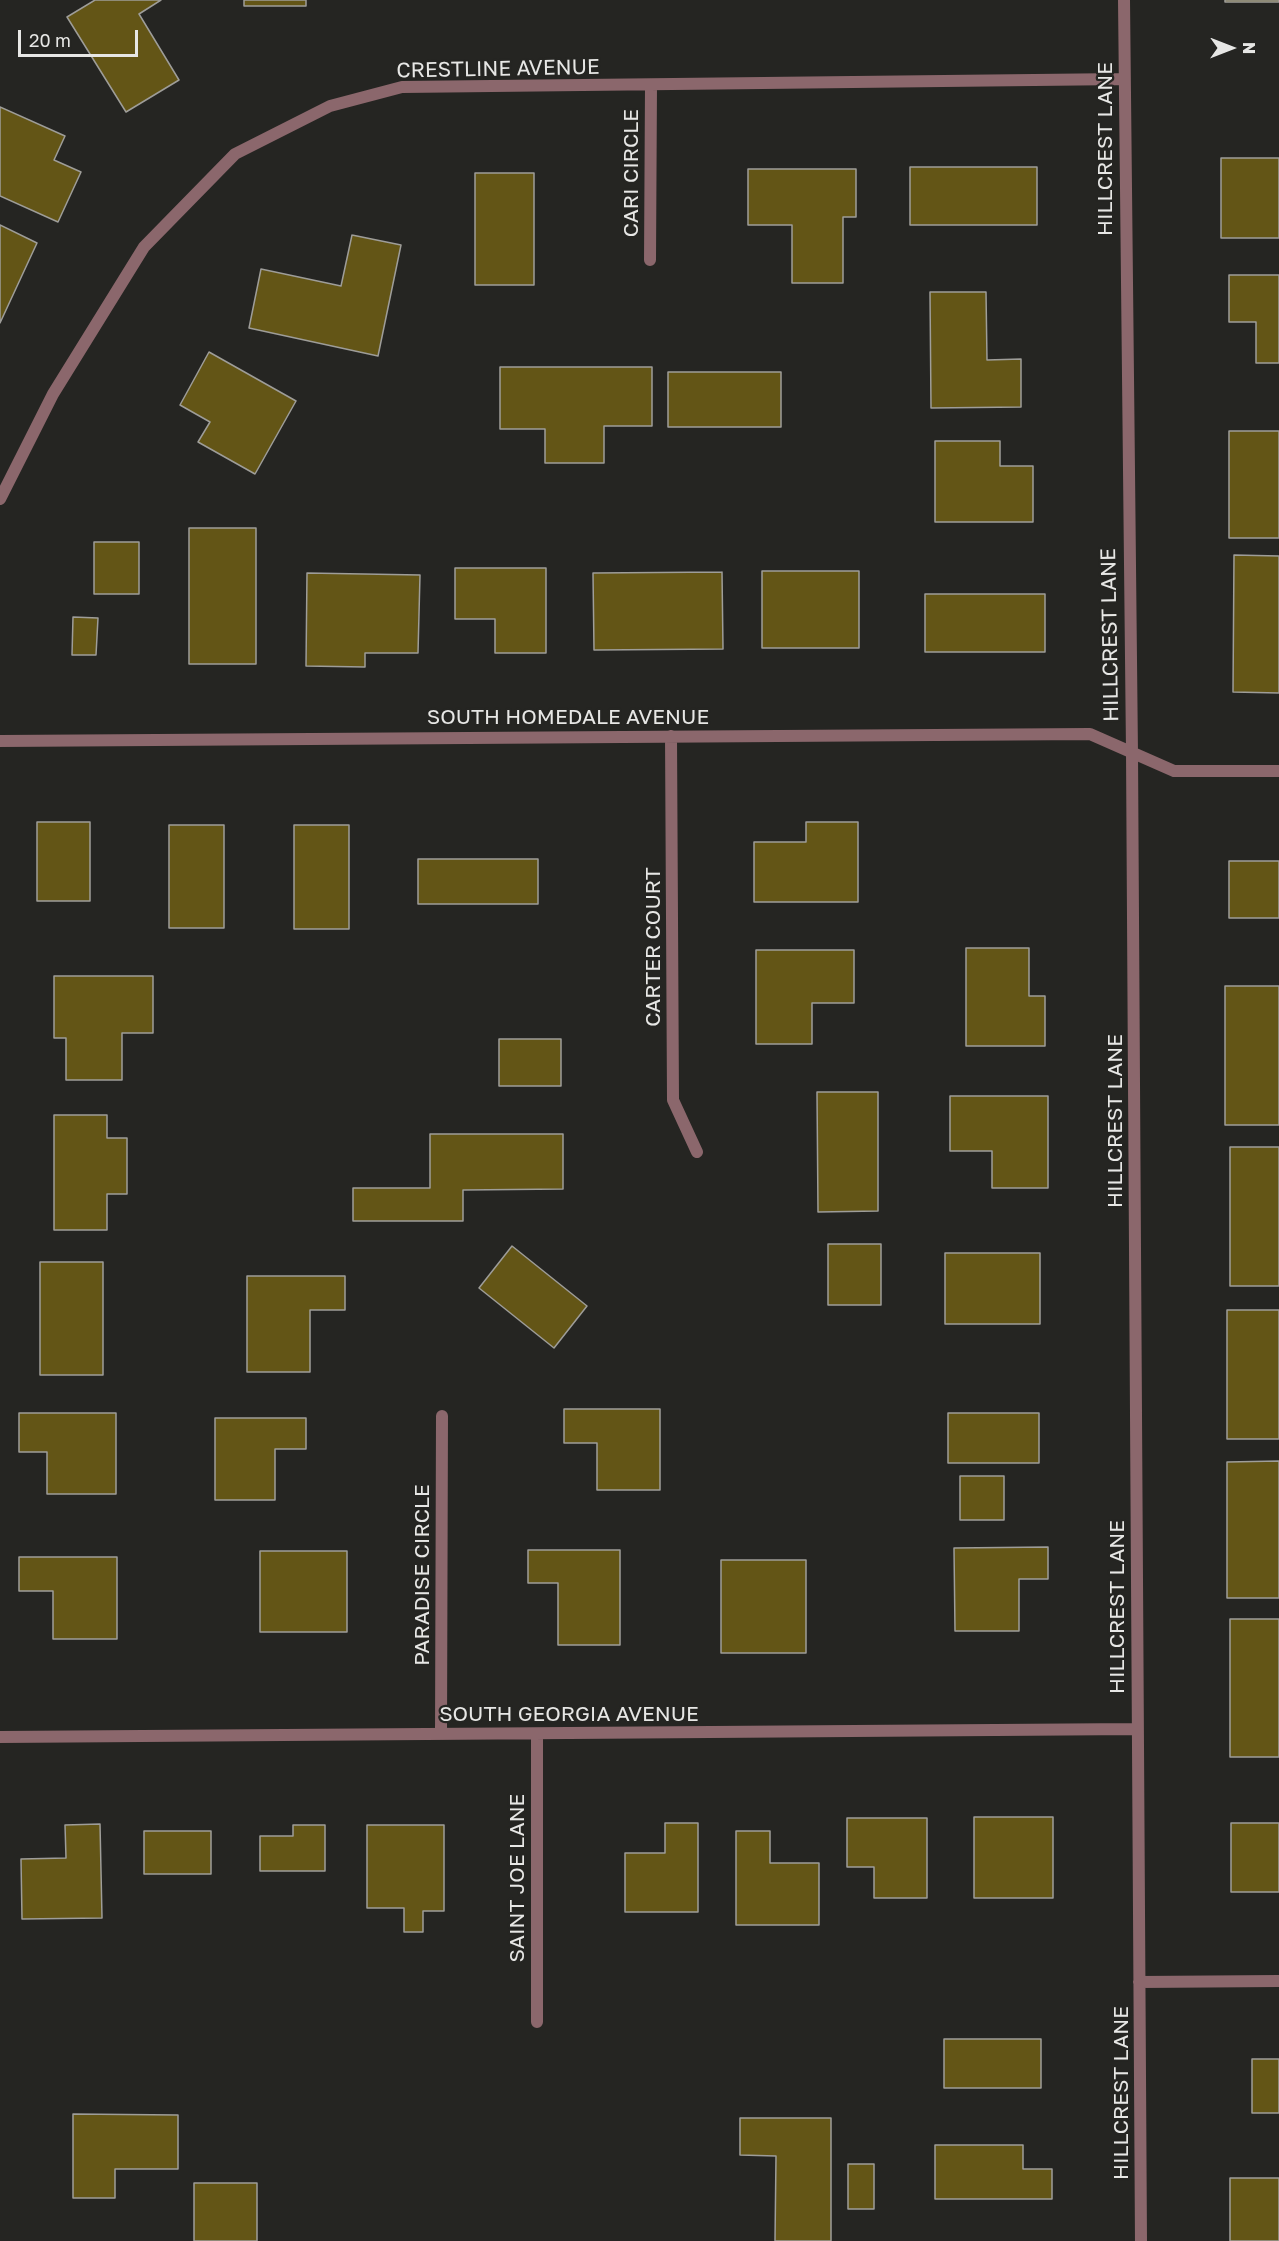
<!DOCTYPE html>
<html>
<head>
<meta charset="utf-8">
<style>
  body { margin:0 }
  #map { position:relative; width:1279px; height:2241px; overflow:hidden; background:#252522; font-family:"Golos Text",sans-serif }
  canvas { display:block }
  .north { position:absolute; left:1201px; top:18px; width:60px; height:60px; -webkit-text-stroke:4px #252522; paint-order:stroke; rotate:90deg; font-size:16px; font-weight:700; line-height:24px; text-align:center; color:#e7e7e5 }
  .north::after { content:''; display:block; margin:auto; width:21px; height:27px; background:#e7e7e5; clip-path:polygon(50% 0,100% 100%,50% 72%,0 100%) }
  .scale { position:absolute; left:18px; top:30px; width:120px; height:27px; box-sizing:border-box; border:3px solid #e7e7e5; border-top:0; padding-left:8px; font-size:18px; line-height:21px; white-space:nowrap; color:#e7e7e5; -webkit-text-stroke:4px #252522; paint-order:stroke }
</style>
</head>
<body>
<div id="map">
<canvas width="1279" height="2241"></canvas>
<div class="north">N</div>
<div class="scale">20 m</div>
</div>
<script>
const c = document.querySelector('canvas').getContext('2d');
c.lineJoin = 'round';
function fill(path, color) {
  c.fillStyle = color;
  c.fill(path, 'evenodd');
}
function shape(rows) {
  const path = new Path2D();
  for (const r of rows) {
    path.moveTo(r[0], r[1]);
    for (let i = 2; i < r.length; i += 2) path.lineTo(r[i], r[i + 1]);
  }
  return path;
}
function strokePath(path, color, width, dash) {
  c.strokeStyle = color;
  c.lineWidth = width;
  c.lineCap = dash ? 'butt' : 'round';
  c.setLineDash(dash || []);
  c.stroke(path);
}
function drawText(font, color, halo, rows, align = 'center') {
  c.font = font + ' "Golos Text",sans-serif';
  c.lineWidth = 4.5;
  c.setLineDash([]);
  c.textBaseline = 'middle';
  c.strokeStyle = halo;
  c.fillStyle = color;
  for (const [text, x, y, turn = 0] of rows) {
    c.save();
    c.translate(x, y);
    c.rotate((+turn || 0) * Math.PI / 180);
    c.textAlign = isNaN(turn) ? turn : align;
    if (halo) c.strokeText(text, 0, 0);
    c.fillText(text, 0, 0);
    c.restore();
  }
}
const building = shape([
  [95,0,161,0,139,14,179,80,126,112,67,17,95,0],
  [244,0,306,0,306,6,244,6,244,0],
  [1225,0,1279,0,1279,2,1225,2,1225,0],
  [0,107,65,136,54,160,81,172,58,222,0,196,0,107],
  [1221,158,1279,158,1279,238,1221,238,1221,158],
  [910,167,1037,167,1037,225,910,225,910,167],
  [748,169,856,169,856,217,843,217,843,283,792,283,792,225,748,225,748,169],
  [475,173,534,173,534,285,475,285,475,173],
  [0,225,37,243,0,323,0,225],
  [352,235,401,245,378,356,249,328,261,269,341,286,352,235],
  [1229,275,1279,275,1279,363,1256,363,1256,322,1229,322,1229,275],
  [930,292,986,292,987,360,1021,359,1021,407,931,408,930,292],
  [209,352,296,401,255,474,198,442,210,422,180,405,209,352],
  [500,367,652,367,652,426,604,426,604,463,545,463,545,429,500,429,500,367],
  [668,372,781,372,781,427,668,427,668,372],
  [1229,431,1279,431,1279,538,1229,538,1229,431],
  [935,441,1000,441,1000,466,1033,466,1033,522,935,522,935,441],
  [189,528,256,528,256,664,189,664,189,528],
  [94,542,139,542,139,594,94,594,94,542],
  [1234,555,1279,556,1279,693,1233,692,1234,555],
  [455,568,546,568,546,653,495,653,495,619,455,619,455,568],
  [762,571,859,571,859,648,762,648,762,571],
  [722,572,723,649,594,650,593,573,722,572],
  [307,573,420,575,418,653,365,653,365,667,306,666,307,573],
  [925,594,1045,594,1045,652,925,652,925,594],
  [73,617,98,618,96,655,72,655,73,617],
  [37,822,90,822,90,901,37,901,37,822],
  [806,822,858,822,858,902,754,902,754,842,806,842,806,822],
  [169,825,224,825,224,928,169,928,169,825],
  [294,825,349,825,349,929,294,929,294,825],
  [418,859,538,859,538,904,418,904,418,859],
  [1229,861,1279,861,1279,918,1229,918,1229,861],
  [966,948,1029,948,1029,996,1045,996,1045,1046,966,1046,966,948],
  [756,950,854,950,854,1003,812,1003,812,1044,756,1044,756,950],
  [54,976,153,976,153,1033,122,1033,122,1080,66,1080,66,1038,54,1038,54,976],
  [1225,986,1279,986,1279,1125,1225,1125,1225,986],
  [499,1039,561,1039,561,1086,499,1086,499,1039],
  [817,1092,878,1092,878,1211,818,1212,817,1092],
  [950,1096,1048,1096,1048,1188,992,1188,992,1151,950,1151,950,1096],
  [54,1115,107,1115,107,1138,127,1138,127,1194,107,1194,107,1230,54,1230,54,1115],
  [430,1134,563,1134,563,1189,463,1190,463,1221,353,1221,353,1188,430,1188,430,1134],
  [1230,1147,1279,1147,1279,1286,1230,1286,1230,1147],
  [828,1244,881,1244,881,1305,828,1305,828,1244],
  [512,1246,587,1306,554,1348,479,1288,512,1246],
  [945,1253,1040,1253,1040,1324,945,1324,945,1253],
  [40,1262,103,1262,103,1375,40,1375,40,1262],
  [247,1276,345,1276,345,1310,310,1310,310,1372,247,1372,247,1276],
  [1227,1310,1279,1310,1279,1439,1227,1439,1227,1310],
  [564,1409,660,1409,660,1490,597,1490,597,1443,564,1443,564,1409],
  [19,1413,116,1413,116,1494,47,1494,47,1452,19,1452,19,1413],
  [948,1413,1039,1413,1039,1463,948,1463,948,1413],
  [215,1418,306,1418,306,1449,275,1449,275,1500,215,1500,215,1418],
  [1279,1461,1279,1598,1227,1598,1227,1462,1279,1461],
  [960,1476,1004,1476,1004,1520,960,1520,960,1476],
  [1048,1547,1048,1579,1019,1579,1019,1631,955,1631,954,1548,1048,1547],
  [528,1550,620,1550,620,1645,558,1645,558,1583,528,1583,528,1550],
  [260,1551,347,1551,347,1632,260,1632,260,1551],
  [19,1557,117,1557,117,1639,53,1639,53,1591,19,1591,19,1557],
  [721,1560,806,1560,806,1653,721,1653,721,1560],
  [1230,1619,1279,1619,1279,1757,1230,1757,1230,1619],
  [974,1817,1053,1817,1053,1898,974,1898,974,1817],
  [847,1818,927,1818,927,1898,874,1898,874,1867,847,1867,847,1818],
  [665,1823,698,1823,698,1912,625,1912,625,1853,665,1853,665,1823],
  [1231,1823,1279,1823,1279,1892,1231,1892,1231,1823],
  [100,1824,102,1918,22,1919,21,1859,66,1858,65,1825,100,1824],
  [293,1825,325,1825,325,1871,260,1871,260,1836,293,1836,293,1825],
  [367,1825,444,1825,444,1911,423,1911,423,1932,404,1932,404,1908,367,1908,367,1825],
  [144,1831,211,1831,211,1874,144,1874,144,1831],
  [736,1831,770,1831,770,1863,819,1863,819,1925,736,1925,736,1831],
  [944,2039,1041,2039,1041,2088,944,2088,944,2039],
  [1252,2059,1279,2059,1279,2113,1252,2113,1252,2059],
  [73,2114,178,2115,178,2169,115,2169,115,2198,73,2198,73,2114],
  [740,2118,831,2118,831,2241,775,2241,776,2156,740,2155,740,2118],
  [935,2145,1023,2145,1023,2169,1052,2169,1052,2199,935,2199,935,2145],
  [848,2164,874,2164,874,2209,848,2209,848,2164],
  [1230,2178,1279,2178,1279,2241,1230,2241,1230,2178],
  [194,2183,257,2183,257,2241,194,2241,194,2183]
]);
const minor = shape([
  [1124,0,1132,752,1141,2241],
  [650,260,651,86],
  [0,499,53,394,144,247,235,154,330,106,402,87,1124,79],
  [671,736,673,1100,697,1152],
  [0,741,1090,734,1174,771,1279,771],
  [441,1734,442,1416],
  [537,1734,537,2022],
  [0,1737,1137,1729],
  [1139,1982,1279,1981]
]);
const streetNames = [
  ["CRESTLINE AVENUE",498,69,-1],
  ["HILLCREST LANE",1105,149,-90],
  ["CARI CIRCLE",631,173,-90],
  ["HILLCREST LANE",1110,635,-91],
  ["SOUTH HOMEDALE AVENUE",568,717],
  ["CARTER COURT",653,947,-90],
  ["HILLCREST LANE",1115,1121,-90],
  ["PARADISE CIRCLE",422,1575,-90],
  ["HILLCREST LANE",1117,1607,-90],
  ["SOUTH GEORGIA AVENUE",569,1714],
  ["SAINT JOE LANE",517,1878,-90],
  ["HILLCREST LANE",1121,2093,-90]
];
fill(building, '#635516');
strokePath(building, '#9e9d99', 1.5);
strokePath(minor, '#8b676c', 12);
drawText('21px', '#e7e7e5', '#252522', streetNames);
</script>
</body>
</html>
